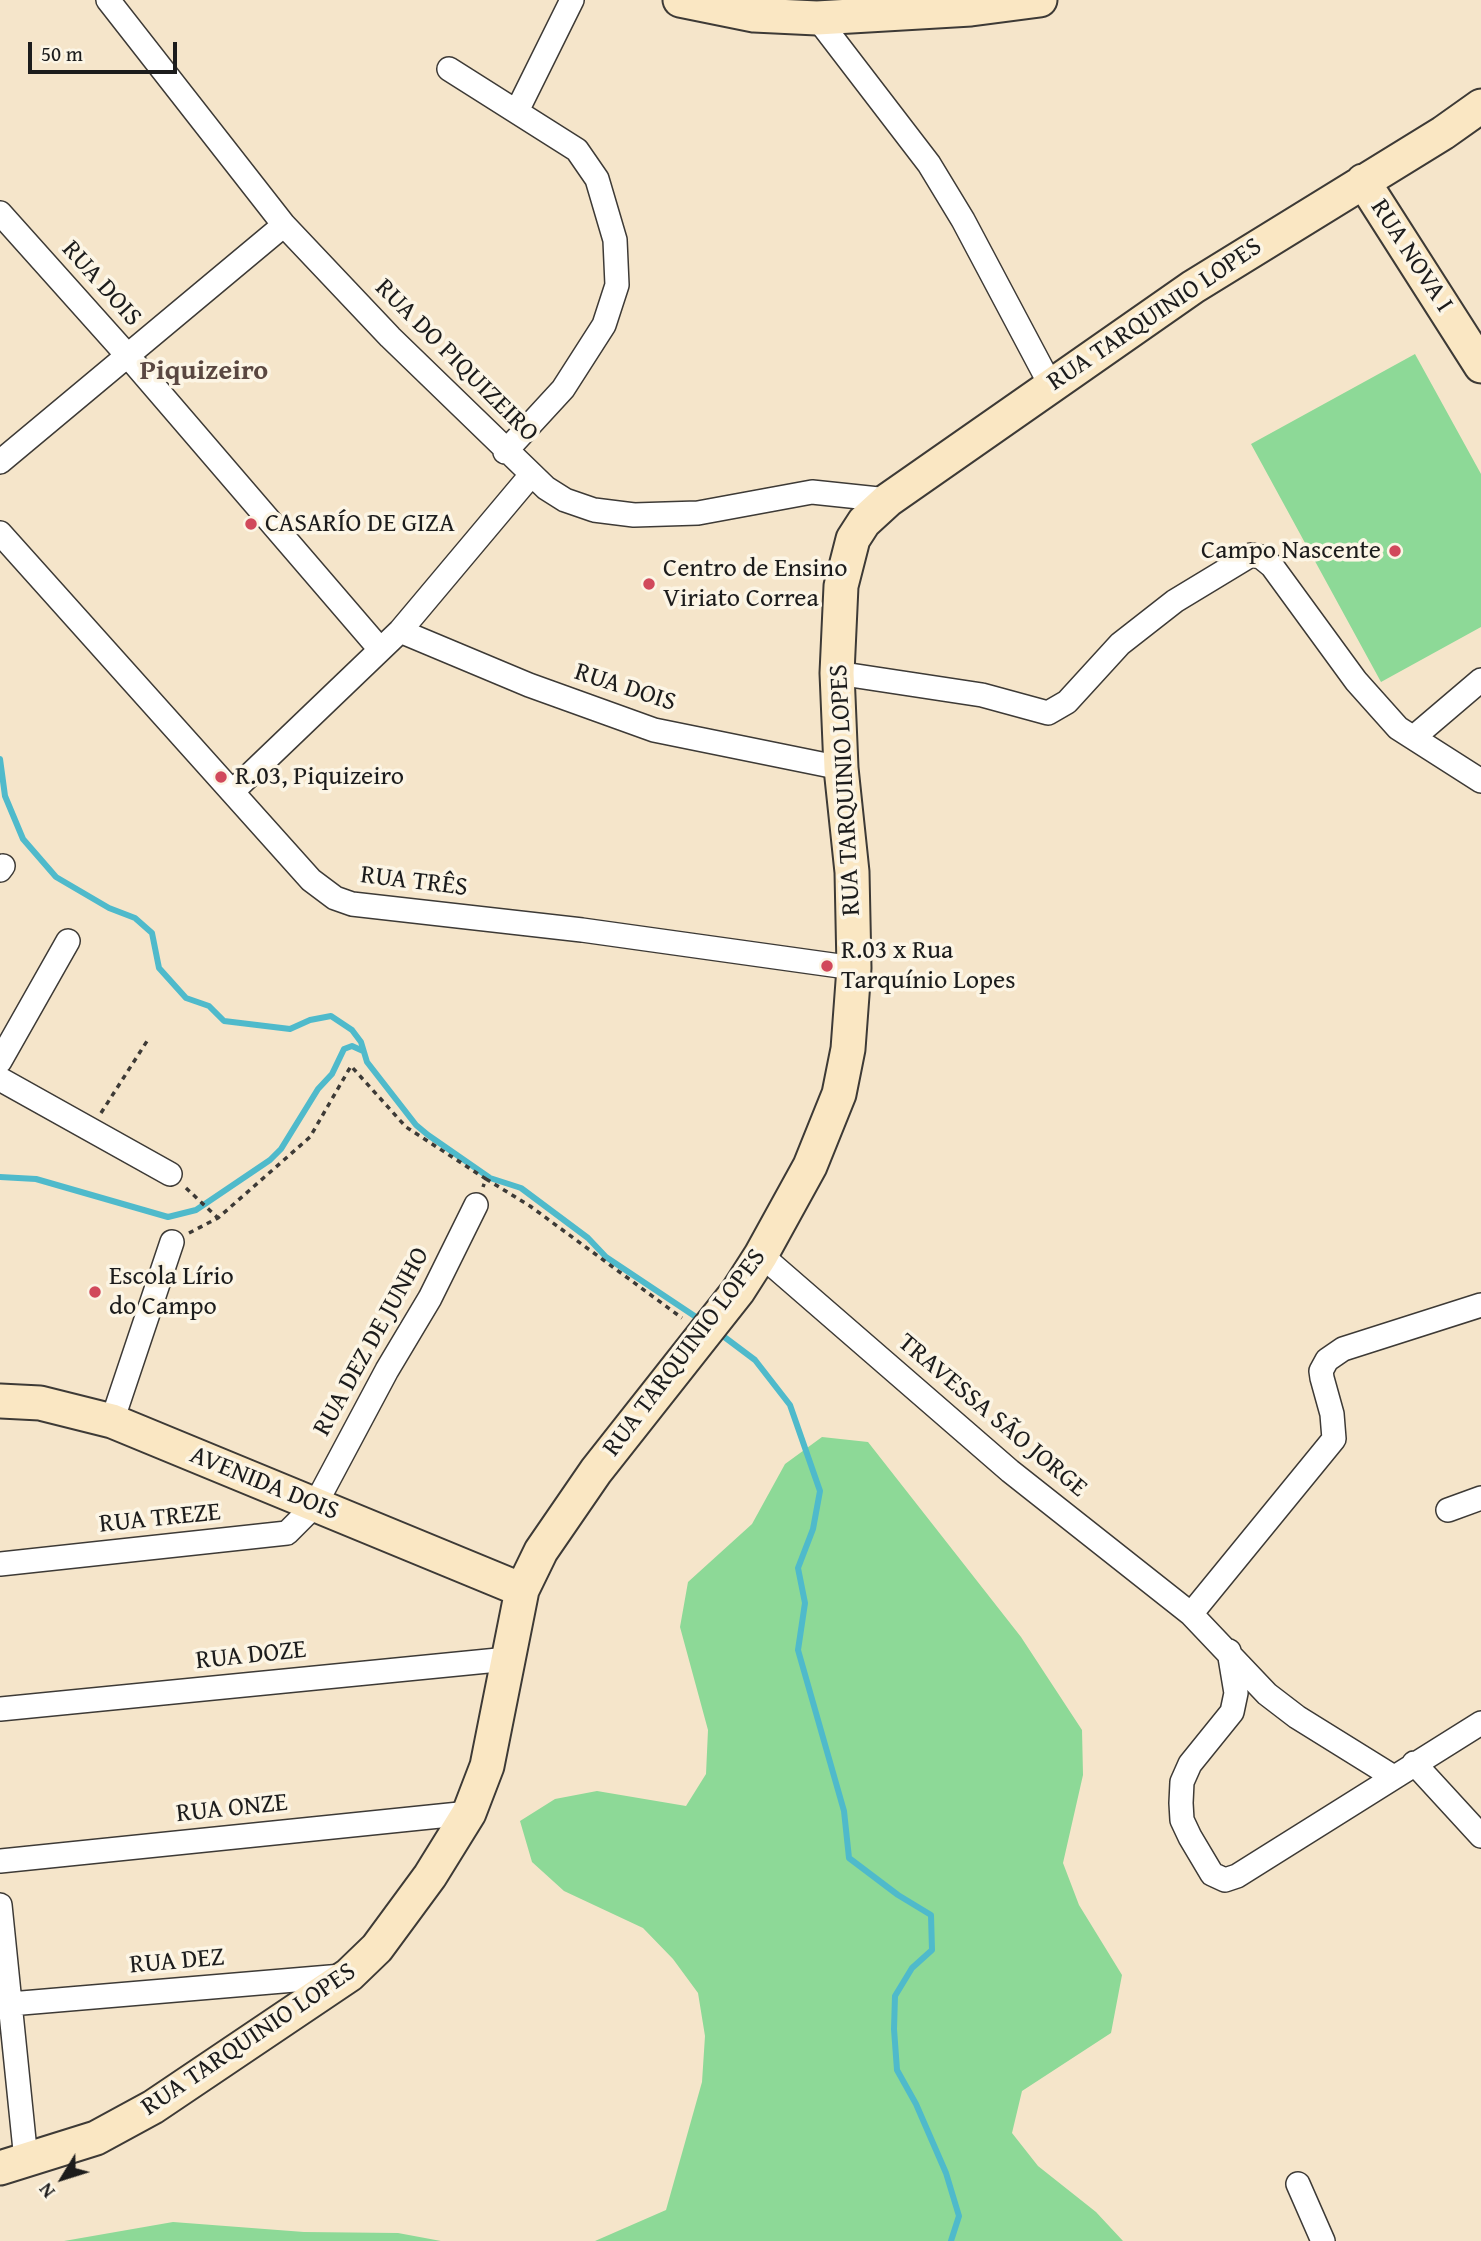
<!DOCTYPE html>
<html>
<head>
<meta charset="utf-8">
<style>
  body { margin:0 }
  #map { position:relative; width:1481px; height:2241px; overflow:hidden; background:#f5e5ca; font-family:"Gentium Book Plus",serif }
  canvas { display:block }
  .north { position:absolute; left:28px; top:2143px; width:70px; height:70px; -webkit-text-stroke:5px #fcf5e5; paint-order:stroke; rotate:232deg; font-size:19px; font-weight:700; line-height:28px; text-align:center; color:#1c1c1c }
  .north::after { content:''; display:block; margin:auto; width:24px; height:32px; background:#1c1c1c; clip-path:polygon(50% 0,100% 100%,50% 72%,0 100%) }
  .scale { position:absolute; left:28px; top:42px; width:149px; height:32px; box-sizing:border-box; border:4px solid #1c1c1c; border-top:0; padding-left:9px; font-size:21px; line-height:24px; white-space:nowrap; color:#1c1c1c; -webkit-text-stroke:5px #fcf5e5; paint-order:stroke }
</style>
</head>
<body>
<div id="map">
<canvas width="1481" height="2241"></canvas>
<div class="north">N</div>
<div class="scale">50 m</div>
</div>
<script>
const c = document.querySelector('canvas').getContext('2d');
c.lineJoin = 'round';
function fill(path, color) {
  c.fillStyle = color;
  c.fill(path, 'evenodd');
}
function shape(rows) {
  const path = new Path2D();
  for (const r of rows) {
    path.moveTo(r[0], r[1]);
    for (let i = 2; i < r.length; i += 2) path.lineTo(r[i], r[i + 1]);
  }
  return path;
}
function strokePath(path, color, width, dash) {
  c.strokeStyle = color;
  c.lineWidth = width;
  c.lineCap = dash ? 'butt' : 'round';
  c.setLineDash(dash || []);
  c.stroke(path);
}
function drawText(font, color, halo, rows, align = 'center') {
  c.font = font + ' "Gentium Book Plus",serif';
  c.lineWidth = 7;
  c.setLineDash([]);
  c.textBaseline = 'middle';
  c.strokeStyle = halo;
  c.fillStyle = color;
  for (const [text, x, y, turn = 0] of rows) {
    c.save();
    c.translate(x, y);
    c.rotate((+turn || 0) * Math.PI / 180);
    c.textAlign = isNaN(turn) ? turn : align;
    if (halo) c.strokeText(text, 0, 0);
    c.fillText(text, 0, 0);
    c.restore();
  }
}
const green = shape([
  [1415,354,1481,474,1481,627,1381,682,1251,444],
  [822,1437,868,1442,1021,1637,1082,1730,1083,1775,1063,1863,1079,1905,1122,1975,1111,2033,1022,2091,1012,2133,1038,2166,1096,2212,1123,2241,595,2241,666,2210,702,2082,705,2036,698,1993,673,1959,643,1928,564,1891,532,1862,520,1821,555,1799,597,1791,686,1806,706,1774,708,1730,680,1627,688,1582,752,1524,785,1464],
  [173,2222,304,2232,398,2233,441,2241,64,2241]
]);
const stream = shape([
  [0,759,5,796,23,839,56,877,109,908,135,918,152,933,159,968,186,998,209,1006,224,1021,290,1029,310,1020,331,1016,352,1030,361,1042,367,1062,416,1125,428,1135,490,1178,521,1188,588,1238,606,1257,702,1321],
  [0,1177,36,1179,168,1217,196,1210,270,1160,281,1149,318,1089,332,1074,344,1049,352,1046,363,1051],
  [719,1333,755,1360,790,1405,820,1491,813,1529,798,1568,805,1603,798,1650,844,1811,849,1858,898,1895,931,1915,932,1950,912,1968,895,1996,894,2029,897,2070,916,2104,946,2173,959,2216,951,2241]
]);
const path = shape([
  [101,1113,149,1038],
  [486,1179,530,1206,682,1318],
  [186,1188,218,1218],
  [189,1233,218,1218,310,1137,351,1066,406,1127,486,1179,483,1187]
]);
const street = shape([
  [108,0,284,225,390,337,546,488,565,500,594,510,634,515,698,513,812,492,888,500],
  [817,18,929,164,963,220,1050,384],
  [449,69,577,150,597,179,615,240,617,285,604,325,563,389,505,452],
  [517,111,572,0],
  [0,213,128,356,379,648],
  [0,462,284,225],
  [0,533,311,880,335,898,352,904,582,930,854,968],
  [400,631,529,685,654,730,841,768],
  [837,673,982,695,1048,713,1067,702,1120,644,1175,601,1251,555,1261,557,1272,566,1356,681,1398,728,1481,781],
  [1414,737,1481,680],
  [233,791,400,631,531,475],
  [0,870,3,866],
  [0,1061,68,941],
  [0,1079,170,1174],
  [761,1255,1010,1471,1191,1614,1267,1694,1297,1717,1392,1776],
  [112,1421,172,1242],
  [1448,1510,1481,1498],
  [0,1564,287,1533,315,1505,387,1370,430,1298,476,1205],
  [1191,1614,1334,1439,1332,1414,1322,1378,1321,1371,1327,1360,1343,1349,1481,1305],
  [1229,1651,1236,1693,1232,1712,1190,1764,1182,1782,1181,1803,1182,1820,1190,1837,1212,1874,1225,1880,1237,1876,1481,1723],
  [0,1709,508,1659],
  [1414,1763,1481,1836],
  [0,1861,469,1813],
  [0,1905,26,2160],
  [10,2004,342,1976],
  [1298,2184,1323,2241]
]);
const secondary = shape([
  [680,0,754,15,817,18,971,9,1040,0],
  [1363,181,1481,366],
  [0,1401,40,1403,112,1421,522,1590],
  [0,2168,96,2138,153,2107,349,1975,377,1948,430,1876,469,1813,487,1766,522,1590,541,1551,596,1471,738,1291,761,1255,810,1166,839,1094,848,1049,854,968,852,872,841,768,837,673,841,586,853,539,864,522,888,500,1193,287,1443,133,1481,106]
]);
const markers = [
  [251,524,7,"#d1495b"],
  [1395,551,7,"#d1495b"],
  [649,584,7,"#d1495b"],
  [221,777,7,"#d1495b"],
  [827,966,7,"#d1495b"],
  [95,1292,7,"#d1495b"]
];
const streetNames = [
  ["RUA NOVA I",1411,256,57],
  ["RUA DOIS",101,284,48],
  ["RUA TARQUINIO LOPES",1155,315,-34],
  ["RUA DO PIQUIZEIRO",456,361,45],
  ["RUA DOIS",625,688,18],
  ["RUA TARQUINIO LOPES",846,790,-93],
  ["RUA TRÊS",414,882,7],
  ["RUA DEZ DE JUNHO",372,1342,-61],
  ["RUA TARQUINIO LOPES",685,1353,-53],
  ["TRAVESSA SÃO JORGE",992,1416,40],
  ["AVENIDA DOIS",264,1484,22],
  ["RUA TREZE",160,1519,-6],
  ["RUA DOZE",251,1656,-6],
  ["RUA ONZE",232,1809,-6],
  ["RUA DEZ",177,1962,-5],
  ["RUA TARQUINIO LOPES",249,2040,-34]
];
const poiNames = [
  ["CASARÍO DE GIZA",265,524],
  ["Campo Nascente",1381,551,"right"],
  ["Centro de Ensino",663,569],
  ["Viriato Correa",663,599],
  ["R.03, Piquizeiro",235,777],
  ["R.03 x Rua",841,951],
  ["Tarquínio Lopes",841,981],
  ["Escola Lírio",109,1277],
  ["do Campo",109,1307]
];
const neighbourhoodNames = [
  ["Piquizeiro",204,372]
];
fill(green, '#8dd997');
strokePath(stream, '#4fbacb', 6);
strokePath(street, '#3d3a36', 26);
strokePath(secondary, '#3d3a36', 37);
strokePath(path, '#3d3a36', 3.5, [5, 5]);
strokePath(street, '#fff', 23);
strokePath(secondary, '#fae7c3', 33);
for (const [x, y, r, color] of markers) {
  const dot = new Path2D();
  dot.arc(x, y, r, 0, 2 * Math.PI);
  c.fillStyle = color;
  c.fill(dot);
  strokePath(dot, '#fcf5e5', 2.5);
}
drawText('26px', '#1c1c1c', '#fcf5e5', streetNames);
drawText('26px', '#1c1c1c', '#fcf5e5', poiNames, 'left');
drawText('bold 28px', '#5a4741', '#fcf5e5', neighbourhoodNames);
</script>
</body>
</html>
